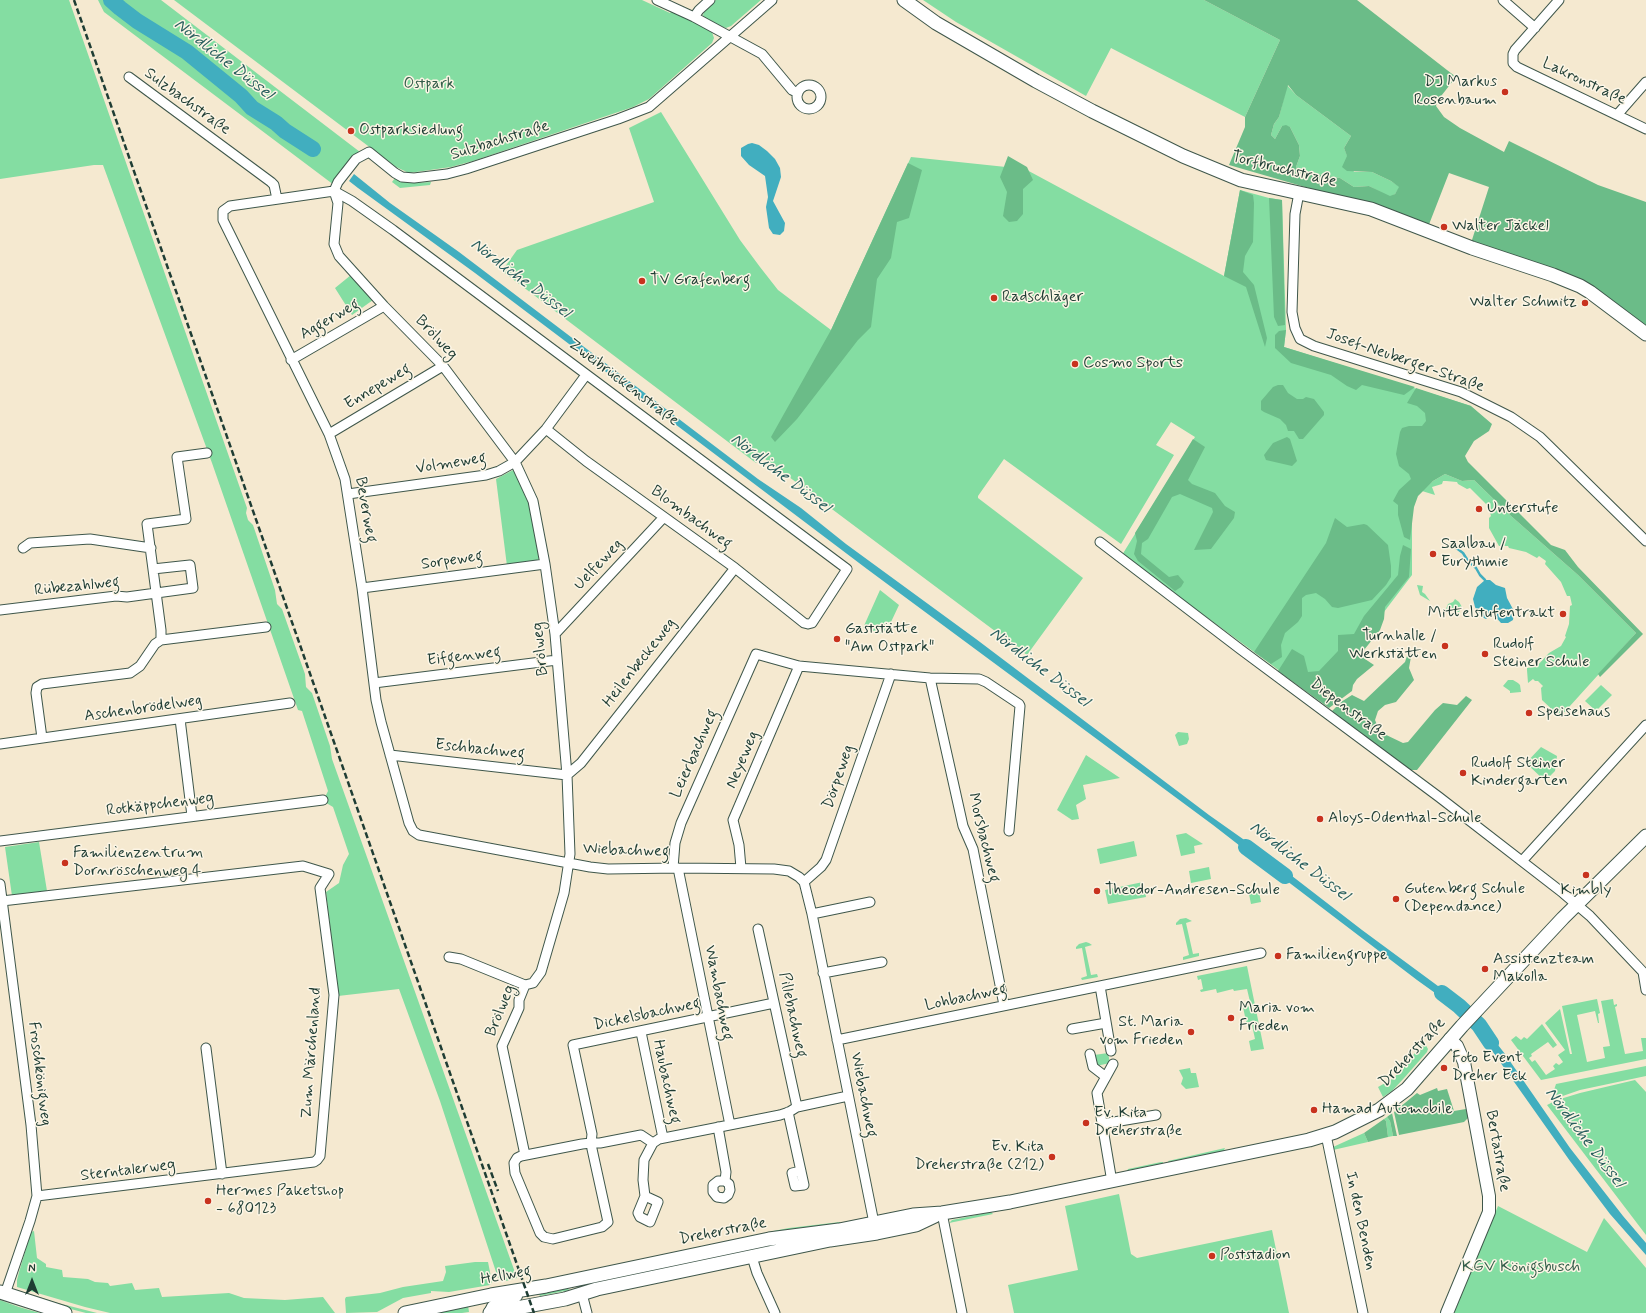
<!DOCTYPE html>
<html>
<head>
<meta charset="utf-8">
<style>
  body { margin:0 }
  #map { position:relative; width:1646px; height:1313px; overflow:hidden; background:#f5e9d0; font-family:Mynerve,sans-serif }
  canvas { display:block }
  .north { position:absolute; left:12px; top:1261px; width:40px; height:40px; -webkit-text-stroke:3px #fcf5e5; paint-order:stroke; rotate:0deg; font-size:11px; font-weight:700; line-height:16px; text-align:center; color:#1f3d34 }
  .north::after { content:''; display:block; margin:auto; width:14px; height:18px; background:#1f3d34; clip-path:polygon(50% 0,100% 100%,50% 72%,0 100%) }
</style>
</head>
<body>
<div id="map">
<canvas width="1646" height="1313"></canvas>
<div class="north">N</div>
</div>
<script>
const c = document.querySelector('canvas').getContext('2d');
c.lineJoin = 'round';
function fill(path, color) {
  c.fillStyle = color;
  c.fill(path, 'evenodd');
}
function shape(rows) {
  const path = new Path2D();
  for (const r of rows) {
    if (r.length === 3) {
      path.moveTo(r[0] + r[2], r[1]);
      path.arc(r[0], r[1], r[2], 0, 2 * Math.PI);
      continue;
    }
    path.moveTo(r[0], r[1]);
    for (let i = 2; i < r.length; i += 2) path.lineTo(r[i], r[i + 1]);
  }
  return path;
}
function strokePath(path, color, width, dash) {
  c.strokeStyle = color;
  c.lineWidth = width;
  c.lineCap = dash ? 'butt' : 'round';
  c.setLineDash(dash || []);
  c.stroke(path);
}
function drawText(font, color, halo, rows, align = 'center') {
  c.font = font + ' Mynerve,sans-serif';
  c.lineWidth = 3;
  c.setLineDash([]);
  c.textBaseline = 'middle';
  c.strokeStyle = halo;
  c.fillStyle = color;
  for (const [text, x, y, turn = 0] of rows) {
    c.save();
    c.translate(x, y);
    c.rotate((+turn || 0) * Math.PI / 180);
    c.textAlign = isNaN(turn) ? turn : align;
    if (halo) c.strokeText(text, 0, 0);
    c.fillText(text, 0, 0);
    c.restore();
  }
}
const green = shape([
  [0,0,69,0,247,508,246,513,248,520,253,525,275,590,277,604,282,609,305,674,306,687,312,693,330,746,332,759,517,1278,506,1281,498,1278,440,1101,399,989,338,996,326,892,339,883,343,865,349,854,333,807,323,801,328,791,302,711,298,710,212,463,103,165,94,165,0,179],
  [98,0,161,0,360,152,334,185,104,12],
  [174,0,642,0,670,13,672,11,683,15,712,32,714,38,712,43,649,99,633,107,473,161,451,167,409,173,396,167],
  [716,0,761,0,731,26,726,28,705,20,703,16,704,10],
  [923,0,1204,0,1280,40,1245,117,1111,48,1086,96,956,22],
  [1287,85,1296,95,1351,136,1344,148,1354,172,1372,172,1391,181,1400,187,1395,194,1390,197,1369,186,1354,187,1340,178,1299,171,1296,167,1300,156,1299,145,1290,127,1282,126,1275,139,1271,135,1274,124,1279,117],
  [661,112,740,240,760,267,778,290,831,330,911,157,1025,169,1224,276,1240,190,1269,198,1282,200,1286,330,1284,347,1471,406,1412,487,1412,575,1318,699,1122,555,1195,437,1171,422,1156,445,1174,455,1121,544,1004,459,978,496,978,498,1083,578,1027,655,761,456,756,463,502,271,517,250,654,202,629,128],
  [395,178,411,183,431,182,430,185,400,188,392,182],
  [351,275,373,300,352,315,335,288],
  [515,469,529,495,539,559,538,561,507,566,496,479],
  [1445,474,1462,481,1474,480,1511,516,1578,575,1636,633,1560,717,1542,700,1541,688,1543,686,1538,681,1535,681,1533,679,1528,683,1527,670,1527,668,1537,666,1549,653,1561,646,1566,637,1565,636,1569,624,1570,606,1572,605,1570,596,1567,596,1561,582,1545,564,1546,561,1539,556,1537,558,1526,552,1509,548,1508,546,1499,546,1489,528,1489,518,1491,516,1488,506,1470,488,1467,489,1458,484,1457,482,1446,481,1443,481,1442,484,1432,487,1435,495,1422,491,1433,481],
  [1417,585,1423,586,1422,592,1425,594,1430,601,1420,595],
  [880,590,899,605,891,622,889,622,883,634,863,628],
  [1455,599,1459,602,1462,607,1459,612,1454,613,1446,609,1448,604,1453,602],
  [1508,680,1513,680,1518,683,1520,685,1521,692,1510,693,1510,691,1503,686],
  [1601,685,1612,695,1596,711,1585,701],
  [1178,732,1188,733,1189,739,1187,744,1179,746,1175,735],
  [1541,747,1557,756,1555,771,1545,781,1526,763],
  [1086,755,1120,778,1083,785,1086,799,1076,805,1079,819,1072,820,1057,810],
  [1186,833,1203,844,1194,846,1195,853,1181,856,1176,835],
  [1134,841,1137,856,1100,864,1097,849],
  [39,842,47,891,12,896,5,847],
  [1209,867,1211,879,1191,883,1189,871],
  [1143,882,1146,897,1108,904,1105,890],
  [1259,892,1261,902,1251,904,1249,894],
  [1186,918,1192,921,1186,923,1193,954,1199,953,1199,956,1183,960,1183,957,1189,955,1182,924,1176,925,1176,923,1180,919],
  [1086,942,1089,943,1092,945,1085,947,1091,975,1097,974,1098,977,1082,980,1081,978,1087,976,1082,948,1076,949,1076,947,1079,944],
  [1247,966,1264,1049,1251,1051,1249,1041,1255,1039,1252,1025,1247,1026,1243,1007,1251,1006,1247,989,1234,991,1233,989,1217,993,1216,989,1201,992,1200,990,1203,989,1201,979,1198,980,1197,976],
  [1597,999,1600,1013,1598,1014,1599,1023,1598,1023,1595,1011,1577,1015,1587,1062,1605,1058,1603,1047,1610,1046,1601,1001,1613,999,1614,1005,1617,1004,1617,1006,1615,1007,1625,1054,1643,1051,1641,1038,1646,1038,1646,1059,1541,1080,1511,1040,1516,1036,1521,1040,1524,1037,1527,1039,1542,1024,1557,1045,1553,1048,1548,1042,1531,1054,1532,1056,1529,1058,1532,1062,1535,1060,1546,1075,1555,1069,1553,1066,1556,1063,1559,1065,1563,1062,1558,1055,1565,1050,1545,1023,1560,1009,1570,1054,1572,1054,1562,1006],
  [1424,1042,1428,1049,1427,1052,1405,1077,1392,1091,1383,1097,1378,1087,1394,1078],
  [1108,1053,1110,1063,1096,1066,1094,1055],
  [1646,1066,1646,1076,1580,1090,1554,1099,1552,1096,1556,1084],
  [1190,1068,1191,1073,1196,1073,1199,1087,1186,1089,1181,1084,1183,1078,1179,1070],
  [1635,1080,1646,1092,1646,1235,1547,1105,1557,1100,1580,1093],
  [1387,1117,1390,1121,1393,1136,1388,1137,1386,1121,1384,1119],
  [1364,1133,1368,1142,1333,1150,1333,1147],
  [1225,1148,1223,1152,1169,1163,1168,1161],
  [1161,1162,1163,1162,1163,1165,1127,1171,1128,1169],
  [1119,1194,1131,1254,1137,1258,1272,1230,1289,1313,1014,1313,1008,1285,1078,1270,1065,1206],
  [1498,1206,1587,1252,1604,1218,1646,1268,1646,1313,1454,1313],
  [991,1212,993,1214,949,1223,952,1220],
  [840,1222,841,1226,768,1232,789,1228],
  [34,1231,37,1258,46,1264,46,1267,62,1270,63,1277,88,1279,95,1282,108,1283,110,1286,132,1283,135,1290,159,1288,162,1297,229,1293,244,1298,285,1300,323,1297,335,1313,110,1313,85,1307,17,1287,17,1280,19,1272,31,1232],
  [475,1262,488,1262,492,1282,490,1285,449,1292,431,1291,431,1293,403,1298,377,1312,346,1313,345,1299,346,1297,380,1293,403,1287,443,1281,446,1272,445,1266],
  [566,1288,570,1290,540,1296,539,1294],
  [17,1290,58,1303,97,1313,86,1313,44,1302,18,1292],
  [0,1300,19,1307,40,1313,0,1313],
  [468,1305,469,1312,462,1313,428,1313]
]);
const forest = shape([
  [1204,0,1357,0,1456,77,1438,100,1436,106,1444,117,1460,128,1504,152,1509,141,1598,185,1646,202,1646,328,1574,277,1553,268,1471,243,1489,187,1449,173,1428,227,1319,191,1229,165,1245,127,1245,117,1280,40],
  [1288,85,1296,95,1351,136,1344,148,1347,156,1342,167,1347,171,1372,172,1391,181,1399,187,1395,194,1390,196,1369,186,1354,187,1340,178,1299,171,1296,167,1300,156,1299,145,1290,127,1286,125,1282,126,1275,139,1271,135,1274,124,1279,117],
  [1008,156,1027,167,1033,180,1023,189,1023,214,1017,221,1009,222,1003,216,1007,192,1000,177],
  [908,163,922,170,909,218,897,222,891,258,877,279,871,327,858,340,797,419,775,442,771,437,831,330],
  [1240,190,1253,195,1254,203,1253,242,1245,256,1243,272,1254,285,1267,338,1265,347,1246,287,1224,276],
  [1269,198,1282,200,1285,325,1278,326,1274,317],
  [1286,330,1284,347,1415,387,1404,395,1362,385,1356,390,1347,386,1331,375,1291,363,1275,348,1275,335,1279,331],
  [1278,385,1283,385,1288,393,1297,399,1303,399,1306,397,1314,399,1324,412,1324,415,1303,439,1299,439,1294,431,1288,431,1286,425,1280,419,1264,412,1261,410,1261,401,1273,387],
  [1416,388,1471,406,1492,424,1489,431,1474,441,1465,456,1468,462,1551,545,1565,550,1578,567,1643,634,1600,677,1598,674,1636,633,1578,575,1511,516,1474,480,1462,481,1445,474,1433,481,1418,496,1414,507,1410,540,1404,537,1398,515,1398,505,1393,501,1399,490,1411,479,1409,474,1399,466,1396,454,1400,432,1402,428,1409,426,1422,426,1426,421,1425,413,1417,406,1407,403],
  [1287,437,1290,439,1297,461,1292,466,1266,460,1264,455,1273,443],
  [1193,439,1205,447,1188,480,1192,484,1215,493,1225,506,1235,512,1234,518,1211,549,1194,550,1213,512,1212,508,1180,494,1172,497,1148,539,1142,543,1141,554,1169,577,1178,575,1184,582,1181,587,1175,591,1138,561,1134,554,1137,541,1135,533],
  [1335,518,1347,527,1364,524,1367,525,1388,545,1391,566,1391,577,1386,585,1372,600,1338,608,1332,607,1325,599,1316,593,1306,595,1302,598,1302,616,1298,622,1285,633,1281,645,1282,657,1271,664,1254,652,1326,543],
  [1403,545,1411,549,1409,577,1385,607,1384,619,1380,630,1364,650,1365,659,1374,665,1357,679,1353,685,1352,691,1329,708,1278,671,1292,649,1304,656,1308,672,1319,671,1338,651,1338,635,1354,634,1364,616,1398,575,1400,556],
  [1410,647,1412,651,1409,668,1414,680,1396,702,1385,705,1378,711,1375,720,1380,732,1403,743,1408,742,1435,710,1443,703,1457,705,1466,696,1472,700,1417,770,1410,770,1332,711,1341,702,1352,695,1364,701,1405,662],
  [1437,1088,1438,1091,1447,1089,1454,1111,1466,1109,1468,1118,1464,1122,1399,1135,1394,1112,1417,1093,1420,1095],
  [1392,1113,1397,1136,1393,1136,1390,1121,1387,1117],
  [1384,1119,1386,1121,1388,1137,1368,1142,1364,1133]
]);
const water = shape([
  [752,143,759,145,767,151,775,159,780,168,781,177,773,201,785,223,784,231,780,235,773,234,769,228,766,207,768,197,765,176,749,165,741,156,741,148,748,144],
  [354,174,390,203,459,252,758,479,801,508,846,544,976,639,1209,815,1267,856,1262,863,1213,825,867,569,475,273,358,188,349,181],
  [1485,580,1490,580,1496,585,1505,588,1507,598,1514,611,1513,620,1508,623,1501,623,1493,614,1486,619,1480,616,1475,607,1473,599,1477,587],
  [1270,859,1362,930,1461,1003,1456,1008,1417,980,1266,865],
  [1481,1023,1505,1054,1570,1148,1623,1216,1646,1243,1646,1255,1610,1214,1570,1161,1476,1028]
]);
const stream = shape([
  [1451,544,1463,553,1468,561,1476,568,1480,575,1485,580]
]);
const river = shape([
  [111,0,120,8,137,21,187,52,241,96,252,108,276,123,285,131,313,149],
  [1246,847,1285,876],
  [1442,993,1459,1006,1479,1025,1491,1043]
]);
const minor = shape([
  [657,0,694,17,762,54,792,90,798,93],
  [1503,0,1535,28],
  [1559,0,1515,50,1513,54,1513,63,1517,67,1646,129],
  [694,17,699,10,710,0],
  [129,77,271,182,274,185,277,199],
  [809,97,12],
  [1617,115,1646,82],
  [334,191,230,206,223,211,223,220,329,434,345,479,362,588,376,700,381,722,409,823,413,831,419,835,590,867,608,869,678,868,774,869,789,871,799,877,804,882,812,914,874,1223],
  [334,191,352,201,393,230,847,569,812,623,808,624,804,623,735,568,586,461,546,429],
  [334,191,338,203,334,244,339,256,384,306,443,366,515,462,533,501,545,564,555,634,567,775,570,854,564,893,541,972,533,983,525,985],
  [334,191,338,182,356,159,369,152,395,173,402,177,414,178,447,174,466,169,618,119,649,107,772,0],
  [1299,193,1295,214,1292,312,1295,328,1300,339,1314,346,1461,392,1511,417,1540,437,1646,541],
  [291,360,384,306],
  [329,434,443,366],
  [348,494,486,475,499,471,515,462,546,429,586,375],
  [1100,542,1240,649,1439,797,1563,893,1590,916,1643,972],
  [23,548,30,543,90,539,151,548],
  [362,588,545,564],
  [0,610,116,596,127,597,193,588,190,565,153,569],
  [555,634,664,517],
  [161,640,161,630,147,524,186,519,177,457,207,453],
  [930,678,963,826,973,849,1004,1005],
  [374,683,557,660],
  [180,719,192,816],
  [42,738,36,693,37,687,42,684,130,673,140,666,155,644,161,640,266,627],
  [0,744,290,703],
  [390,755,567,775,581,763,735,568],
  [0,841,323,800],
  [1522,861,1646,725],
  [673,868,675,843,681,823,756,654,799,666,930,678,979,679,986,682,1019,704,1020,706,1009,831],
  [678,868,730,1125],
  [741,868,739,845,733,820,799,666],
  [804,882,821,867,826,860,891,674],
  [0,884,31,1125,37,1196,30,1221,5,1294],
  [2,901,303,866,329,874,320,888,334,995,320,1156,317,1160,314,1162,37,1196],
  [812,914,870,902],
  [758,929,797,1107],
  [449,957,461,959,525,985],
  [1643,972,1646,990],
  [823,973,882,962],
  [525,985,519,1000,519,1008,502,1046,525,1155],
  [1100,986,1111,1051],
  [1072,1029,1106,1023],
  [641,1032,663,1138],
  [837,1040,1261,953],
  [206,1048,222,1174],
  [1090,1054,1093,1067,1106,1077],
  [788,1112,804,1185,795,1186,792,1173,801,1171],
  [1102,1124,1156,1115],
  [718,1127,726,1172,725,1181,729,1184,730,1190,728,1195,724,1198,717,1197,713,1192,713,1185,718,1181,725,1181],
  [1326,1135,1363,1313],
  [653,1143,641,1135,600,1143,591,1143,582,1144,521,1156,517,1158,514,1163,515,1173,540,1233,544,1237,553,1239,602,1227,608,1222,592,1149,591,1143,592,1134,573,1045,774,1003],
  [1112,1182,1097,1093,1113,1064],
  [645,1196,658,1202,650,1222,640,1217,638,1213,645,1196,643,1180,644,1160,653,1143,659,1139,780,1115,789,1112,797,1107,848,1096],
  [937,1214,942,1213,962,1313],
  [752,1257,757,1273,775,1313],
  [582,1294,587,1313]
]);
const tertiary = shape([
  [490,1313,493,1307,500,1301,516,1296],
  [1447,1313,1489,1212,1489,1196,1464,1062,1457,1046,1450,1039]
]);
const secondary = shape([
  [904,0,936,23,1036,81,1092,111,1183,156,1241,180,1371,209,1472,248,1553,275,1580,286,1590,292,1646,334],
  [0,1292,65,1313],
  [405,1313,491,1295,546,1286,769,1239,839,1230,913,1215,942,1213,1010,1202,1309,1140,1335,1132,1379,1110,1407,1089,1462,1026,1563,918,1646,836],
  [490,1313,565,1299,597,1289,830,1240,877,1233,916,1225,935,1216]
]);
const rail = shape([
  [74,0,534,1313],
  [488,1164,498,1191]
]);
const markers = [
  [1505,92,4,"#c8321e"],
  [351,131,4,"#c8321e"],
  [1444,227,4,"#c8321e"],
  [642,281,4,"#c8321e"],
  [994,298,4,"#c8321e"],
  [1585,303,4,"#c8321e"],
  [1075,364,4,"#c8321e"],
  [1479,509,4,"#c8321e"],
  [1433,554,4,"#c8321e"],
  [1563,614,4,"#c8321e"],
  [837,639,4,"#c8321e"],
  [1445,646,4,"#c8321e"],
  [1485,654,4,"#c8321e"],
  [1529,713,4,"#c8321e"],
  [1463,773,4,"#c8321e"],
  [1320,819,4,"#c8321e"],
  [65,863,4,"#c8321e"],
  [1586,875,4,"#c8321e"],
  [1097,891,4,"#c8321e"],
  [1396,899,4,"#c8321e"],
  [1278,956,4,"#c8321e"],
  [1485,969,4,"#c8321e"],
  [1231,1018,4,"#c8321e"],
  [1191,1032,4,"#c8321e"],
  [1444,1068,4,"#c8321e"],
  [1314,1110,4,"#c8321e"],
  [1086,1123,4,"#c8321e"],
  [1052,1157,4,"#c8321e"],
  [208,1201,4,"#c8321e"],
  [1212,1256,4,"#c8321e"]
];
const streetNames = [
  ["Lakronstraße",1584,82,25],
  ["Sulzbachstraße",187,102,36],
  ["Sulzbachstraße",500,141,-17],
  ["Torfbruchstraße",1284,170,14],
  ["Aggerweg",330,320,-30],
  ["Brölweg",436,338,47],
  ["Josef-Neuberger-Straße",1405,361,19],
  ["Zweibrückenstraße",623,383,37],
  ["Ennepeweg",378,387,-31],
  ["Volmeweg",451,464,-9],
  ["Beverweg",365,510,80],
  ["Blombachweg",691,518,36],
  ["Sorpeweg",452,561,-8],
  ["Uelfeweg",599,565,-47],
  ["Rübezahlweg",77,587,-6],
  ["Brölweg",541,649,-96],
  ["Eifgenweg",464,657,-7],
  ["Heilenbeckeweg",640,663,-52],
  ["Aschenbrödelweg",143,709,-8],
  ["Diepenstraße",1348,710,37],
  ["Eschbachweg",480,750,6],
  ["Leierbachweg",695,754,-66],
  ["Neyeweg",743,760,-67],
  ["Dörpeweg",839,777,-71],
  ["Rotkäppchenweg",160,805,-7],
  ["Morsbachweg",983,838,76],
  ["Wiebachweg",626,851,2],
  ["Wambachweg",718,993,79],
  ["Lohbachweg",966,998,-12],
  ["Brölweg",501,1011,-68],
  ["Dickelsbachweg",647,1015,-12],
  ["Pillebachweg",792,1015,78],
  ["Zum Märchenland",312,1053,-86],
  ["Dreherstraße",1413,1053,-47],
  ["Froschkönigweg",39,1074,83],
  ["Haubachweg",666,1082,78],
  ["Wiebachweg",863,1095,79],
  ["Bertastraße",1497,1151,80],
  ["Sterntalerweg",128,1171,-7],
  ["In den Benden",1360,1221,78],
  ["Dreherstraße",723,1232,-11],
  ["Hellweg",506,1276,-10]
];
const poiNames = [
  ["DJ Markus",1497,83,"right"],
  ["Rosenbaum",1497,101,"right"],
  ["Ostparksiedlung",359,131],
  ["Walter Jäckel",1452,227],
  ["TV Grafenberg",650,281],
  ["Radschläger",1002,298],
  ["Walter Schmitz",1577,303,"right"],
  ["Cosmo Sports",1083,364],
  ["Unterstufe",1487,509],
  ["Saalbau /",1441,545],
  ["Eurythmie",1441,563],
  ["Mittelstufentrakt",1555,614,"right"],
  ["Gaststätte",845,630],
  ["\"Am Ostpark\"",845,648],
  ["Turnhalle /",1437,637,"right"],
  ["Werkstätten",1437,655,"right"],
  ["Rudolf",1493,645],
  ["Steiner Schule",1493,663],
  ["Speisehaus",1537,713],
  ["Rudolf Steiner",1471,764],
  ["Kindergarten",1471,782],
  ["Aloys-Odenthal-Schule",1328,819],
  ["Familienzentrum",73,854],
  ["Dornröschenweg 4",73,872],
  ["Gutenberg Schule",1404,890],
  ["(Dependance)",1404,908],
  ["Theodor-Andresen-Schule",1105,891],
  ["Kimbly",1586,891,"center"],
  ["Familiengruppe",1286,956],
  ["Assistenzteam",1493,960],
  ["Makolla",1493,978],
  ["Maria vom",1239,1009],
  ["Frieden",1239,1027],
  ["St. Maria",1183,1023,"right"],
  ["vom Frieden",1183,1041,"right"],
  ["Foto Event",1452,1059],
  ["Dreher Eck",1452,1077],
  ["Hamad Automobile",1322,1110],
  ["Ev. Kita",1094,1114],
  ["Dreherstraße",1094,1132],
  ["Ev. Kita",1044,1148,"right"],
  ["Dreherstraße (212)",1044,1166,"right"],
  ["Hermes Paketshop",216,1192],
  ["- 680123",216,1210],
  ["Poststadion",1220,1256]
];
const parkNames = [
  ["Ostpark",429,85],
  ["KGV Königsbusch",1521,1268]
];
const waterNames = [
  ["Nördliche Düssel",223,60,38],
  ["Nördliche Düssel",520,279,37],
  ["Nördliche Düssel",780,474,37],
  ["Nördliche Düssel",1039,668,37],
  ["Nördliche Düssel",1299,862,37],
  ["Nördliche Düssel",1584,1138,53]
];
fill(green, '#84dda2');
fill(forest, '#6bbc88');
fill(water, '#41aebf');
strokePath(stream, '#41aebf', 2.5);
strokePath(river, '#41aebf', 16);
strokePath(minor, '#3f574b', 11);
strokePath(tertiary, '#3f574b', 14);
strokePath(secondary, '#3f574b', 15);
strokePath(minor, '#fff', 9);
strokePath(tertiary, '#fff', 12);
strokePath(secondary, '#fff', 13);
strokePath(rail, '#1f3d34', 2.5, [6, 3]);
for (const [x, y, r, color] of markers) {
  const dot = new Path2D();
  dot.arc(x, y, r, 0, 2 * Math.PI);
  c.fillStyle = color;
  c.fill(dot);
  strokePath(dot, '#fcf5e5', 1.5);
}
drawText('16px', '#1f3d34', '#fcf5e5', streetNames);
drawText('16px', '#1f3d34', '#fcf5e5', poiNames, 'left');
drawText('16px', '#335d4a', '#fcf5e5', parkNames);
drawText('italic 17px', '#295f5e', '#fcf5e5', waterNames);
</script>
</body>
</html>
